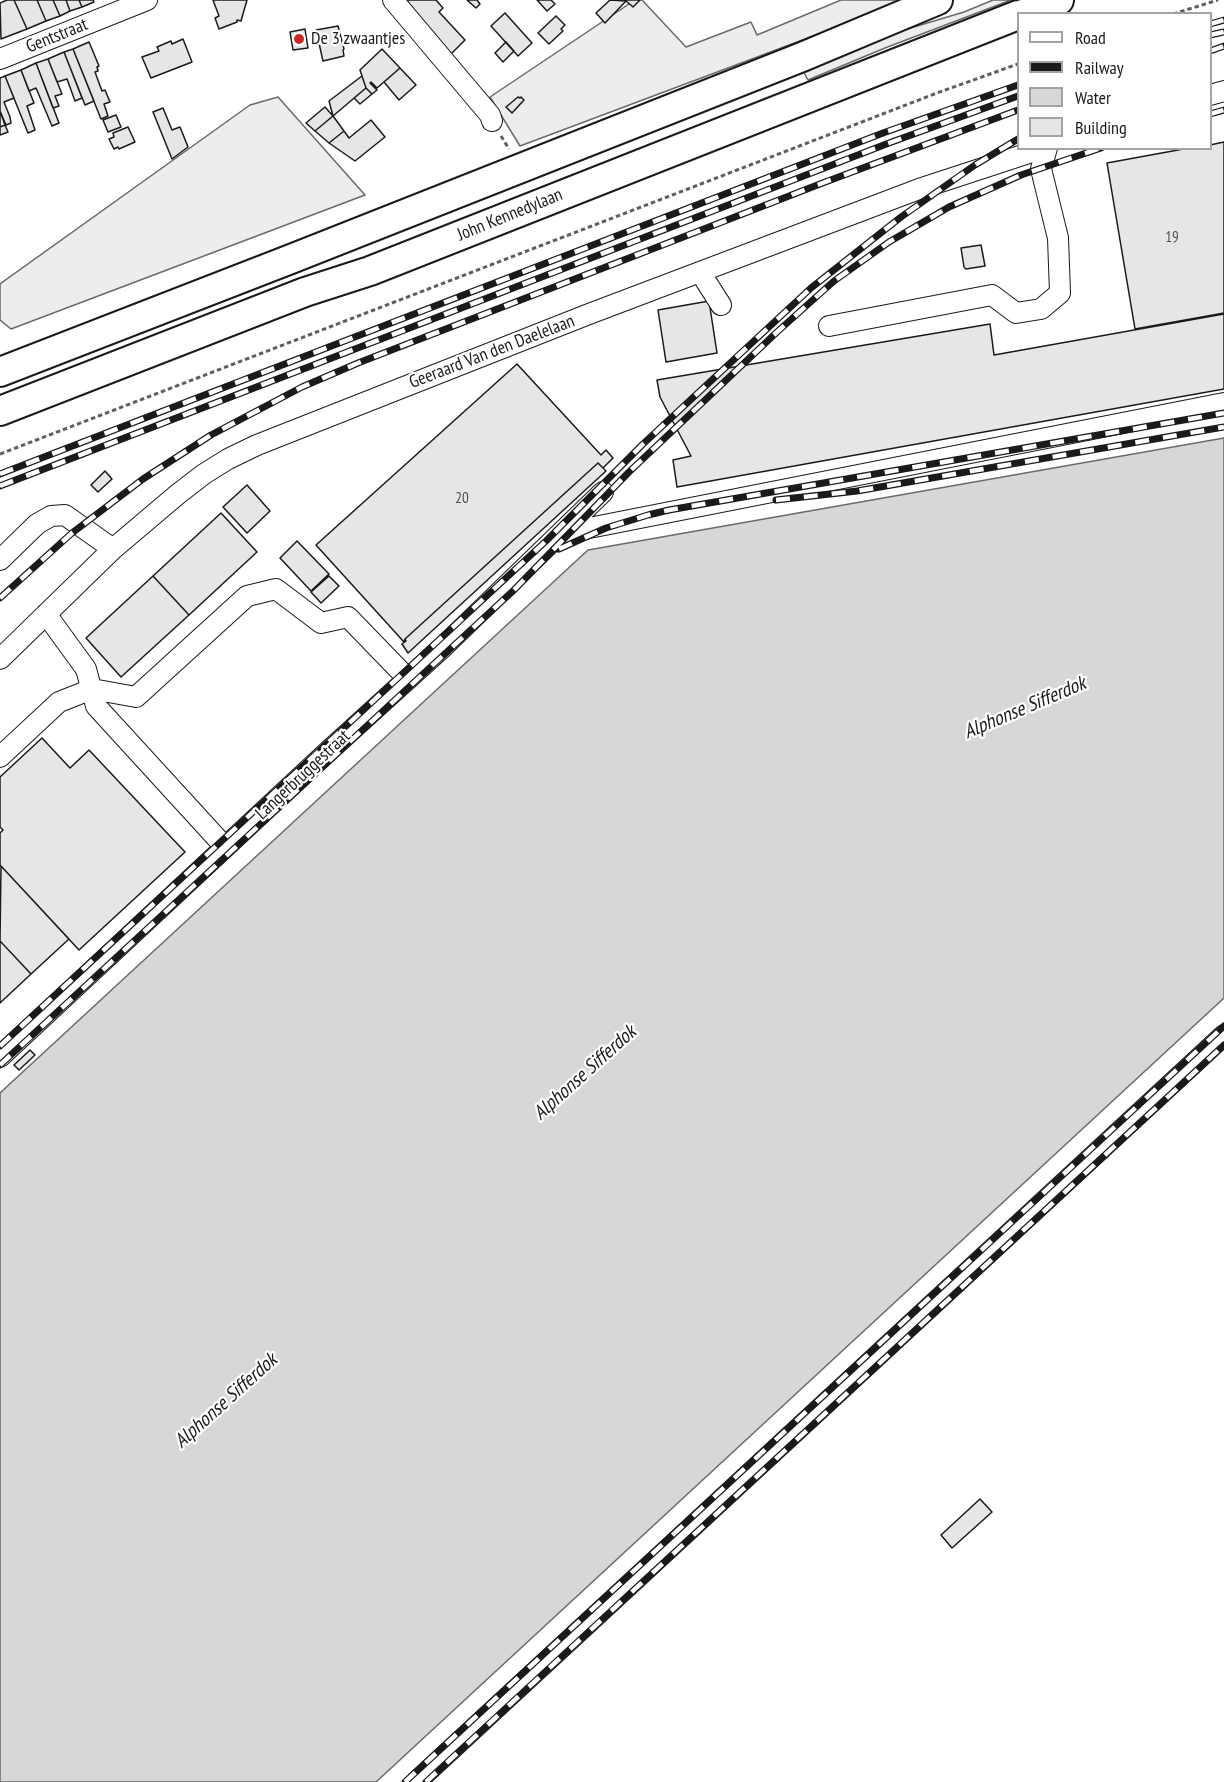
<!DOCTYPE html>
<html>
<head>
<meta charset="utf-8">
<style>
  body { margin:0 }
  #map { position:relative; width:1224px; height:1782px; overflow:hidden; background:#fff; font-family:"PT Sans Narrow",sans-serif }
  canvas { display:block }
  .legend { position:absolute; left:1017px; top:12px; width:195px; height:138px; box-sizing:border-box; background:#fff; border:2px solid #a3a3a3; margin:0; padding:8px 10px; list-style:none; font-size:18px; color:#1a1a1a }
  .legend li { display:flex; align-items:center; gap:12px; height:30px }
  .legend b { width:30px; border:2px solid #a3a3a3 }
</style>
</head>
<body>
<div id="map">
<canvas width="1224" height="1782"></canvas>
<ul class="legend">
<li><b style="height:8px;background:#fff"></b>Road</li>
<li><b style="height:8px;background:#1a1a1a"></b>Railway</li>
<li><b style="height:16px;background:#d7d7d7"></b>Water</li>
<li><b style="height:16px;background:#e6e6e6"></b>Building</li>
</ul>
</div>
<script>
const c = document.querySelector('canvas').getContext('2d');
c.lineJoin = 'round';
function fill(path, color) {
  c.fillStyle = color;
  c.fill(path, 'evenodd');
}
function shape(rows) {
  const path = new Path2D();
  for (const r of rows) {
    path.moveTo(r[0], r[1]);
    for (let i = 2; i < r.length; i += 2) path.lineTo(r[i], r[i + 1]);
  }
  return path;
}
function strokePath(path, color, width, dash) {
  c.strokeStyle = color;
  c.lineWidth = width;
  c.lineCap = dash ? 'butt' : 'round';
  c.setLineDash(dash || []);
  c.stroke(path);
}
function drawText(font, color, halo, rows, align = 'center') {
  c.font = font + ' "PT Sans Narrow",sans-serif';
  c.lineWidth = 4.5;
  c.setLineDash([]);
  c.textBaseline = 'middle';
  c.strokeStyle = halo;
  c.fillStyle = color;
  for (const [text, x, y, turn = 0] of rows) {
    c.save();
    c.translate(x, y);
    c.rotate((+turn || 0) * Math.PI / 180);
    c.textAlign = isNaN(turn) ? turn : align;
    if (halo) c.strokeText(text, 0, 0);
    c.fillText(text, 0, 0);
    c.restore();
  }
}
const built = shape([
  [635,0,642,0,686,47,751,22,757,35,841,0,909,0,520,146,490,97,635,0],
  [993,0,1011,0,885,48,808,80,802,69,884,36,964,12,993,0],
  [278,97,365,195,11,329,0,320,0,284,250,105,278,97]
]);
const water = shape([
  [1224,438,1224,998,376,1782,0,1782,0,1093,588,550,1224,438]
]);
const building = shape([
  [7,0,14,0,27,29,1,39,0,3,7,0],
  [14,0,37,0,46,21,27,29,14,0],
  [37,0,53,0,60,16,46,21,37,0],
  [53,0,66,0,70,11,60,16,53,0],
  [66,0,79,0,82,7,70,11,66,0],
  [79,0,93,0,94,2,82,7,79,0],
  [213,0,247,0,241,21,237,20,237,22,219,29,215,18,219,16,213,0],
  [400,0,436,0,443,8,439,12,465,40,450,55,400,0],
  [467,0,477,0,480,4,476,8,467,0],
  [537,0,551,0,555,4,547,11,537,0],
  [610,0,626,1,605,23,596,13,610,0],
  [625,0,640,0,633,7,625,0],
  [505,13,532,43,518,56,491,26,505,13],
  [556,16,565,25,561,29,563,31,549,44,538,33,556,16],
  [338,26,344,49,343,50,344,56,323,61,316,30,338,26],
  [305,29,308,48,293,50,290,32,305,29],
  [183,39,192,62,151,78,142,57,159,51,157,47,171,41,172,44,183,39],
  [89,42,99,66,97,67,98,71,95,72,102,91,105,90,110,102,104,104,108,116,101,119,73,49,89,42],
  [506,42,514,51,503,62,495,53,506,42],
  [73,49,94,101,85,105,64,52,73,49],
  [382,49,400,68,377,88,371,82,370,83,377,90,372,94,366,88,360,70,382,49],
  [64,52,82,98,75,101,67,79,57,82,48,59,64,52],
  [48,59,62,94,55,96,59,106,53,108,36,63,48,59],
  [36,63,59,123,52,126,36,88,29,91,21,70,36,63],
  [400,68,416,85,399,100,384,82,400,68],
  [21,70,34,103,27,106,35,130,28,133,5,76,21,70],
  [5,76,14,98,4,102,10,117,11,123,6,125,0,111,0,78,5,76],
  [362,76,366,88,333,116,329,101,362,76],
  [366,88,372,94,360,104,354,98,366,88],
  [518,97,520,98,521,97,524,100,512,113,506,107,518,97],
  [325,107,333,116,315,131,306,123,325,107],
  [163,108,172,130,180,127,188,147,172,159,153,112,163,108],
  [0,111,5,125,0,127,0,111],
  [116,115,121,127,108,132,103,120,116,115],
  [333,116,344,131,329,143,315,131,333,116],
  [371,120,385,137,355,161,329,143,344,131,349,138,371,120],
  [5,125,8,132,0,135,0,127,5,125],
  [128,127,135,142,119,149,118,147,114,149,109,139,114,137,113,133,128,127],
  [1224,142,1224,313,1135,329,1107,163,1189,148,1210,148,1210,145,1224,142],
  [981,245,985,266,966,269,964,267,961,248,981,245],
  [709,301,717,353,666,362,658,310,709,301],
  [1224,314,1224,389,677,487,673,460,691,456,660,397,657,380,990,324,994,355,1224,314],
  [517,364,601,455,606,450,613,458,603,468,598,463,405,639,404,642,316,545,517,364],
  [598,463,606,471,408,653,402,644,406,641,405,639,598,463],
  [105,471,112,479,98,492,91,485,105,471],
  [247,485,270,511,247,533,223,507,247,485],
  [221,513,257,552,189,615,153,576,221,513],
  [297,541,329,574,311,591,280,558,297,541],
  [153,576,189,615,121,677,86,638,153,576],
  [329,576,339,586,321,603,311,592,329,576],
  [42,738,70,768,89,750,185,852,79,950,0,865,0,833,3,830,0,827,0,777,42,738],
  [1,866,69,939,31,974,0,941,1,866],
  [0,941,31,974,0,1003,0,941],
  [30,1050,35,1055,19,1070,14,1065,30,1050],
  [980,1499,992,1512,952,1548,941,1535,980,1499]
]);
const path = shape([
  [1173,14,1218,0],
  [501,136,509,149],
  [0,454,937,93,1018,64]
]);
const minor = shape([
  [393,0,490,115,492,121],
  [0,59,147,0],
  [1210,95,1224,91],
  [700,272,721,305],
  [829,326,992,295,1016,313,1041,309,1060,293,1058,238,1041,169,1047,148],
  [559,537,589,528,1224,403],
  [0,560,37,524,51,516,65,515,113,549],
  [46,614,86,669,96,706,225,847],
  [0,659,113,549,178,494,204,474,228,459,257,445,589,314,919,189,1044,148],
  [0,757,59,702,92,689,136,697,247,596,276,589,321,623,348,617,408,679],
  [0,1057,324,755,442,648,603,492],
  [416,1782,1224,1035]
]);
const highway = shape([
  [1023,14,1059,0],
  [0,372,291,259,802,57,938,0],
  [0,411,305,292,370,271,1018,15]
]);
const rail = shape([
  [1210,24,1224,20],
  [1210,35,1224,32],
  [1210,51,1224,46],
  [1210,114,1224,110],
  [0,474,883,133,1018,85],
  [0,486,889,143,1018,96],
  [776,500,857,491,1224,427],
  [559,549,606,528,648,515,669,510,1224,413],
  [0,598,72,533,143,479,211,435,302,387,358,363,820,184,1018,110],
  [0,1046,546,541,643,444,811,288,901,217,975,165,1018,139],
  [0,1065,514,590,629,472,777,332,834,281,889,242,949,207,1021,175,1101,148],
  [405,1782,1224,1026],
  [426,1782,1224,1045]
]);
const markers = [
  [299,39,6,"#c62828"]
];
const numberNames = [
  ["19",1172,238],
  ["20",462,499]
];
const streetNames = [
  ["Gentstraat",57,36,-22],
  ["John Kennedylaan",510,215,-22],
  ["Geeraard Van den Daelelaan",492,352,-21],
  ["Langerbruggestraat",303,775,-43]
];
const poiNames = [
  ["De 3 zwaantjes",311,39]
];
const waterNames = [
  ["Alphonse Sifferdok",1025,708,-23],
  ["Alphonse Sifferdok",585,1073,-42],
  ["Alphonse Sifferdok",226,1401,-42]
];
fill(built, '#ededed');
strokePath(built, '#6a6a6a', 1.5);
fill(water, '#d7d7d7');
strokePath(water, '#6a6a6a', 1.5);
fill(building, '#e6e6e6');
strokePath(building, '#1a1a1a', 1.5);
strokePath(minor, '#1a1a1a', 22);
strokePath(highway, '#1a1a1a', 32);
strokePath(path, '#5f5f5f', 3, [4.5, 3]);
strokePath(minor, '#fff', 20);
strokePath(highway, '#fff', 28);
strokePath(rail, '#1a1a1a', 7);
strokePath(rail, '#fff', 4.5, [14]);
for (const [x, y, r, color] of markers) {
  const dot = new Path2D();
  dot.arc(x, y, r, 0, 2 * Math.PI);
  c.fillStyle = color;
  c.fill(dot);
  strokePath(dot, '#fff', 2);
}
drawText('15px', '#4d4d4d', null, numberNames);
drawText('18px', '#1a1a1a', '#fff', streetNames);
drawText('18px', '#1a1a1a', '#fff', poiNames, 'left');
drawText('italic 20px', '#1a1a1a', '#fff', waterNames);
</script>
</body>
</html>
